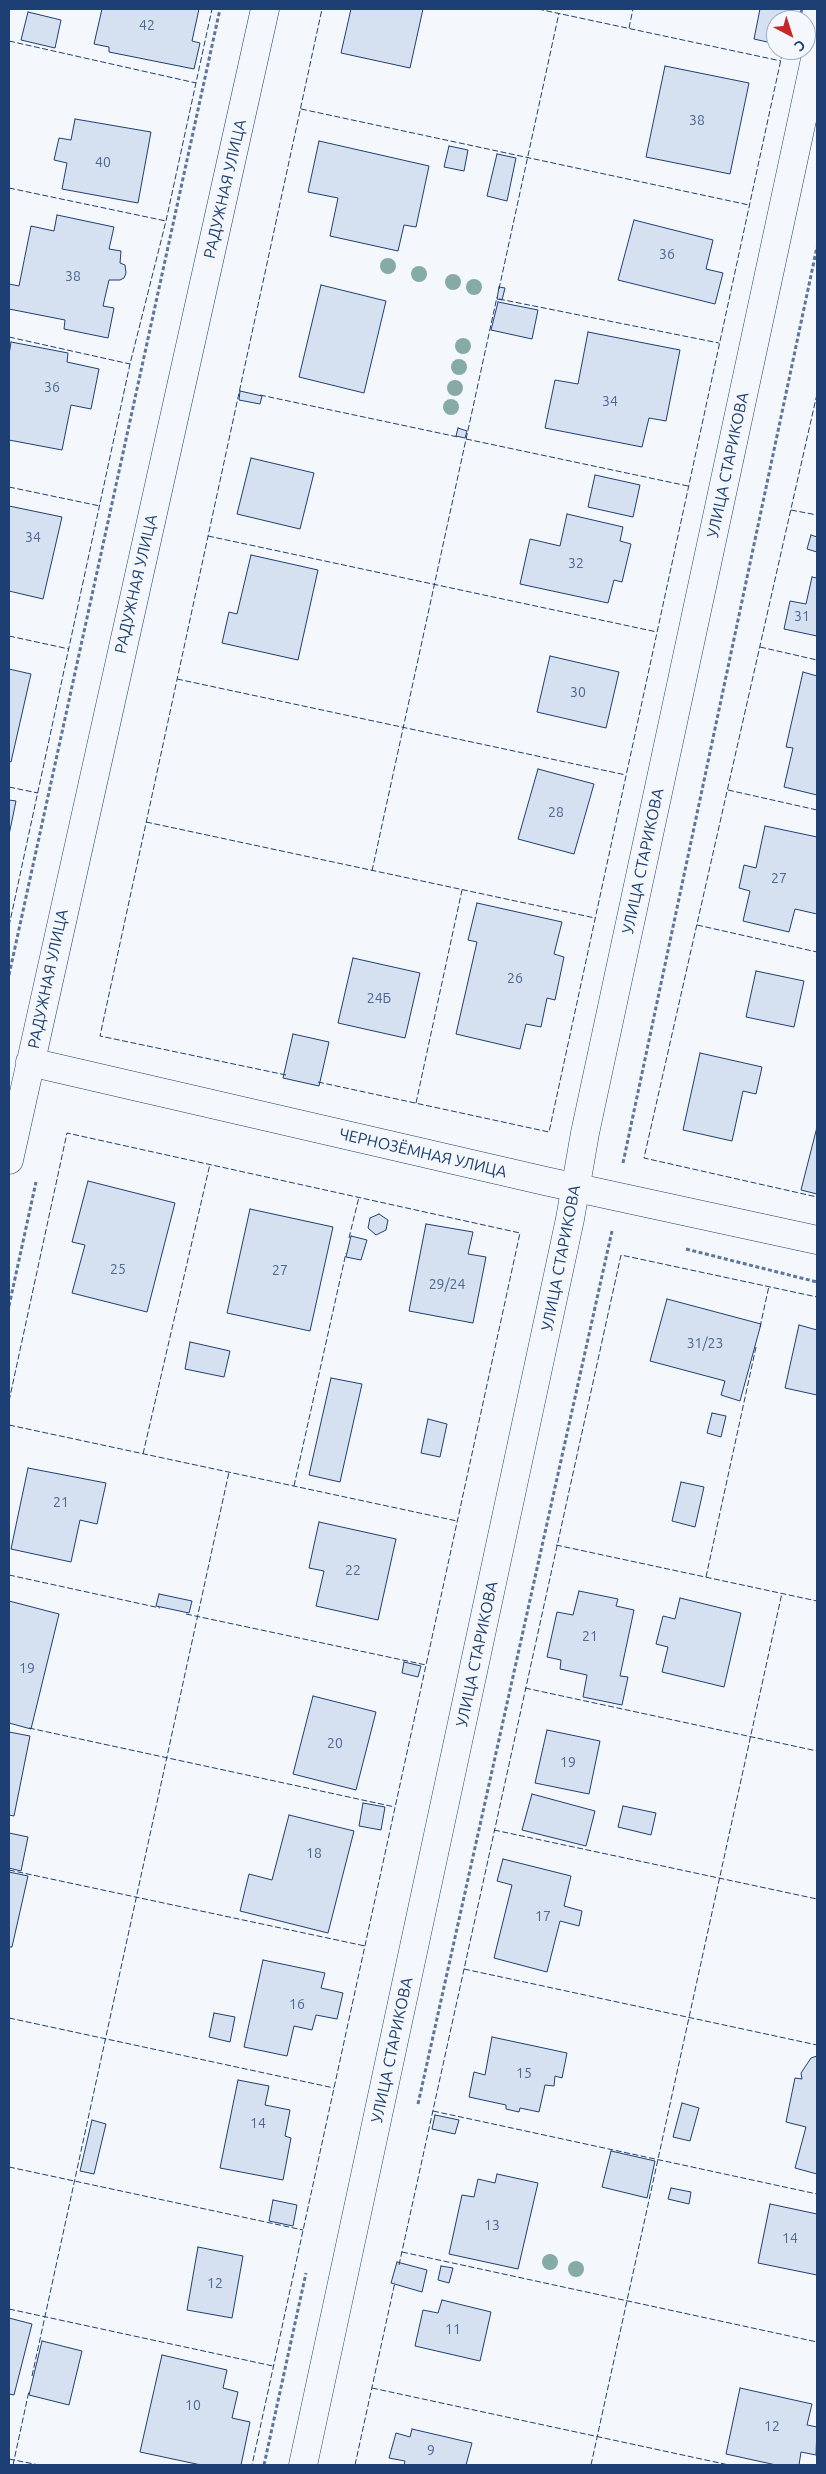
<!DOCTYPE html>
<html>
<head>
<meta charset="utf-8">
<style>
  body { margin:0 }
  #map { position:relative; width:826px; height:2474px; overflow:hidden; background:#f4f7fb; font-family:Ubuntu,sans-serif }
  canvas { display:block }
  .frame { position:absolute; inset:0; border:10px solid #1d3f73; pointer-events:none }
  .north { position:absolute; left:766px; top:10px; width:50px; height:50px; box-sizing:border-box; background:#f4f7fb; border:1px solid #9eadc5; border-radius:50%; rotate:140deg; font-size:14px; font-weight:700; line-height:20px; text-align:center; color:#1d3f73 }
  .north::after { content:''; display:block; margin:auto; width:18px; height:22px; background:#c62828; clip-path:polygon(50% 0,100% 100%,50% 72%,0 100%) }
</style>
</head>
<body>
<div id="map">
<canvas width="826" height="2474"></canvas>
<div class="frame"></div>
<div class="north">С</div>
</div>
<script>
const c = document.querySelector('canvas').getContext('2d');
c.lineJoin = 'round';
function fill(path, color) {
  c.fillStyle = color;
  c.fill(path, 'evenodd');
}
function shape(rows) {
  const path = new Path2D();
  for (const r of rows) {
    path.moveTo(r[0], r[1]);
    for (let i = 2; i < r.length; i += 2) path.lineTo(r[i], r[i + 1]);
  }
  return path;
}
function strokePath(path, color, width, dash) {
  c.strokeStyle = color;
  c.lineWidth = width;
  c.lineCap = dash ? 'butt' : 'round';
  c.setLineDash(dash || []);
  c.stroke(path);
}
function drawText(font, color, halo, rows, align = 'center') {
  c.font = font + ' Ubuntu,sans-serif';
  c.lineWidth = 4;
  c.setLineDash([]);
  c.textBaseline = 'middle';
  c.strokeStyle = halo;
  c.fillStyle = color;
  for (const [text, x, y, turn = 0] of rows) {
    c.save();
    c.translate(x, y);
    c.rotate((+turn || 0) * Math.PI / 180);
    c.textAlign = isNaN(turn) ? turn : align;
    if (halo) c.strokeText(text, 0, 0);
    c.fillText(text, 0, 0);
    c.restore();
  }
}
const building = shape([
  [102,9,199,9,192,41,200,43,194,69,109,52,109,47,94,44,102,9],
  [351,9,423,9,410,68,341,53,351,9],
  [760,9,791,9,789,20,776,20,776,44,754,39,760,9],
  [28,12,61,20,55,48,21,40,28,12],
  [665,66,749,83,730,174,646,157,665,66],
  [75,119,151,132,138,203,62,189,67,163,54,160,59,138,71,140,75,119],
  [319,141,429,166,416,227,404,225,398,251,330,236,338,198,308,192,319,141],
  [449,146,468,150,464,171,444,167,449,146],
  [497,154,516,158,507,201,487,196,497,154],
  [57,215,114,227,109,249,121,251,120,263,125,265,126,273,124,278,120,280,109,280,103,306,114,308,108,338,64,329,65,320,9,309,9,284,19,286,31,226,54,231,57,215],
  [634,220,713,240,706,269,723,273,715,304,618,280,634,220],
  [321,285,386,301,364,393,299,377,321,285],
  [499,287,505,288,502,300,497,299,499,287],
  [498,302,538,310,532,339,491,330,498,302],
  [588,332,680,350,666,421,649,418,642,447,545,428,555,380,578,384,588,332],
  [11,342,68,353,67,362,99,369,91,409,71,405,62,450,9,440,9,355,11,342],
  [240,391,262,396,260,404,239,400,240,391],
  [458,428,467,431,465,438,456,436,458,428],
  [251,458,314,473,300,529,237,514,251,458],
  [595,475,640,485,633,517,588,507,595,475],
  [9,506,62,517,43,599,9,591,9,506],
  [567,514,623,527,620,541,631,544,622,582,614,580,608,603,520,584,530,539,560,546,567,514],
  [811,535,817,537,817,552,807,549,811,535],
  [251,555,318,570,298,660,222,643,229,612,237,614,251,555],
  [812,577,817,578,817,636,784,629,790,601,806,604,812,577],
  [550,656,619,672,606,728,537,712,550,656],
  [9,669,31,674,11,762,9,761,9,669],
  [803,672,817,676,817,795,784,787,793,748,786,747,803,672],
  [538,769,594,784,574,854,518,839,538,769],
  [9,800,16,801,9,835,9,800],
  [765,826,817,837,817,914,795,909,789,932,743,921,750,891,739,888,744,865,756,868,765,826],
  [477,903,562,922,554,954,564,957,555,1000,547,998,541,1027,526,1024,520,1049,456,1034,477,942,468,940,477,903],
  [353,958,420,973,405,1038,338,1023,353,958],
  [756,971,804,981,794,1027,746,1017,756,971],
  [293,1034,329,1042,319,1086,283,1078,293,1034],
  [700,1053,762,1067,756,1094,743,1091,732,1141,683,1130,700,1053],
  [817,1127,817,1194,801,1190,817,1127],
  [88,1181,175,1203,147,1312,72,1293,85,1245,72,1242,88,1181],
  [250,1209,333,1227,310,1331,227,1313,250,1209],
  [379,1214,388,1220,386,1230,376,1235,368,1228,370,1218,379,1214],
  [426,1224,473,1232,468,1254,486,1257,473,1323,409,1311,426,1224],
  [351,1236,367,1240,361,1260,346,1257,351,1236],
  [667,1299,761,1324,740,1401,721,1395,725,1381,650,1361,667,1299],
  [799,1325,817,1330,817,1395,785,1388,799,1325],
  [190,1342,230,1351,224,1377,185,1369,190,1342],
  [331,1378,362,1384,340,1482,309,1475,331,1378],
  [712,1413,726,1416,721,1437,707,1433,712,1413],
  [428,1419,447,1424,440,1457,421,1453,428,1419],
  [28,1468,106,1483,97,1524,80,1520,71,1562,11,1549,28,1468],
  [681,1482,704,1487,695,1527,672,1521,681,1482],
  [319,1522,396,1539,378,1620,316,1606,324,1571,309,1568,319,1522],
  [579,1591,618,1599,616,1606,634,1610,620,1676,628,1677,622,1705,583,1697,587,1675,560,1669,561,1660,547,1657,557,1612,573,1615,579,1591],
  [159,1594,192,1601,189,1613,156,1606,159,1594],
  [680,1598,741,1613,724,1687,662,1672,668,1647,656,1644,663,1616,675,1619,680,1598],
  [9,1601,59,1614,31,1729,9,1723,9,1601],
  [404,1662,421,1666,418,1677,402,1673,404,1662],
  [313,1696,376,1712,356,1790,293,1774,313,1696],
  [547,1730,600,1741,589,1794,535,1783,547,1730],
  [9,1732,30,1736,14,1816,9,1815,9,1732],
  [532,1794,595,1811,586,1846,522,1830,532,1794],
  [363,1803,385,1807,381,1830,359,1826,363,1803],
  [623,1806,656,1813,651,1835,618,1827,623,1806],
  [289,1815,354,1831,328,1933,240,1911,249,1874,272,1880,289,1815],
  [9,1833,28,1837,21,1871,9,1868,9,1833],
  [503,1859,571,1876,564,1906,582,1911,579,1926,560,1921,547,1972,494,1958,512,1885,497,1881,503,1859],
  [9,1872,28,1876,12,1947,9,1947,9,1872],
  [263,1960,325,1973,321,1988,343,1993,337,2019,316,2015,312,2030,294,2026,287,2056,244,2047,263,1960],
  [214,2013,235,2017,230,2042,209,2037,214,2013],
  [492,2037,567,2053,562,2078,555,2076,554,2086,545,2085,539,2112,520,2108,519,2112,506,2109,506,2105,469,2097,474,2072,485,2075,492,2037],
  [817,2056,817,2174,795,2168,806,2127,786,2122,795,2078,802,2079,801,2073,811,2058,817,2056],
  [238,2080,269,2086,265,2105,290,2110,285,2136,291,2138,283,2180,220,2168,238,2080],
  [682,2103,699,2108,690,2141,673,2137,682,2103],
  [435,2115,459,2120,455,2134,432,2129,435,2115],
  [92,2120,106,2124,94,2174,80,2171,92,2120],
  [611,2151,655,2161,647,2198,602,2187,611,2151],
  [497,2174,538,2183,518,2269,449,2254,462,2195,474,2197,478,2179,495,2183,497,2174],
  [671,2188,691,2192,689,2204,668,2199,671,2188],
  [273,2200,297,2205,293,2226,269,2221,273,2200],
  [770,2204,817,2214,817,2275,758,2263,770,2204],
  [198,2247,243,2256,232,2318,187,2310,198,2247],
  [397,2262,427,2270,422,2292,391,2283,397,2262],
  [441,2266,453,2268,449,2283,438,2280,441,2266],
  [442,2300,491,2312,480,2361,415,2346,423,2310,438,2313,442,2300],
  [9,2318,32,2324,14,2395,9,2394,9,2318],
  [42,2341,82,2351,69,2405,29,2395,42,2341],
  [162,2355,227,2370,223,2388,238,2392,232,2418,250,2422,241,2465,201,2465,140,2452,162,2355],
  [740,2388,812,2404,807,2425,817,2427,816,2455,801,2452,799,2465,776,2465,726,2454,740,2388],
  [412,2429,472,2443,466,2465,404,2465,405,2461,389,2458,396,2433,410,2437,412,2429]
]);
const path = shape([
  [799,20,802,9],
  [9,975,220,9],
  [623,1163,817,247],
  [686,1249,817,1282],
  [9,1306,36,1182],
  [418,2104,612,1231],
  [264,2465,306,2273]
]);
const minor = shape([
  [30,1062,545,1181,817,1240],
  [9,1160,265,9],
  [303,2465,570,1219,585,1133,817,50]
]);
const fence = shape([
  [538,9,781,61],
  [629,28,633,9],
  [9,41,196,83],
  [301,109,749,205],
  [9,188,166,221],
  [499,289,559,13],
  [499,299,719,343],
  [9,337,130,364],
  [817,394,644,1158,817,1197],
  [260,395,458,437],
  [466,439,688,486],
  [9,487,100,506],
  [791,510,817,515],
  [208,536,657,632],
  [9,636,69,649],
  [760,647,817,660],
  [177,679,626,775],
  [9,787,38,793],
  [728,790,817,810],
  [146,822,595,918],
  [372,871,497,297],
  [697,925,817,952],
  [9,926,130,364,166,221,212,9],
  [286,1075,100,1036,322,9],
  [318,1082,549,1132,783,50],
  [416,1103,462,890],
  [349,1238,359,1197],
  [760,1327,769,1286],
  [9,1401,67,1133,520,1233,252,2465],
  [9,1425,457,1521],
  [143,1454,210,1164],
  [294,1486,346,1253],
  [556,1545,817,1601],
  [9,1575,160,1608],
  [706,1577,756,1347],
  [186,1614,426,1665],
  [525,1688,817,1751],
  [29,1728,395,1807],
  [494,1830,817,1899],
  [9,1870,365,1946],
  [464,1969,817,2045],
  [9,2018,334,2088],
  [433,2111,817,2194],
  [9,2167,303,2230],
  [402,2252,817,2342],
  [399,2265,621,1255,817,1297],
  [9,2309,273,2366],
  [32,2376,229,1472],
  [372,2388,729,2465],
  [9,2459,39,2465],
  [13,2465,29,2391],
  [355,2465,395,2282],
  [591,2465,782,1593]
]);
const trees = [
  [388,266],
  [419,274],
  [453,282],
  [474,287],
  [463,346],
  [459,367],
  [455,388],
  [451,407],
  [550,2262],
  [576,2269]
];
const numberNames = [
  ["42",147,25],
  ["38",697,120],
  ["40",103,162],
  ["36",667,254],
  ["38",73,276],
  ["36",52,387],
  ["34",610,401],
  ["34",33,537],
  ["32",576,563],
  ["31",802,616],
  ["30",578,692],
  ["28",556,812],
  ["27",779,878],
  ["26",515,978],
  ["24Б",379,998],
  ["25",118,1269],
  ["27",280,1270],
  ["29/24",447,1284],
  ["31/23",705,1343],
  ["21",61,1502],
  ["22",353,1570],
  ["21",590,1636],
  ["19",27,1668],
  ["20",335,1743],
  ["19",568,1762],
  ["18",314,1853],
  ["17",543,1916],
  ["16",297,2004],
  ["15",524,2073],
  ["14",258,2123],
  ["13",492,2225],
  ["14",790,2238],
  ["12",215,2283],
  ["11",453,2329],
  ["10",193,2405],
  ["12",772,2426],
  ["9",431,2450]
];
const streetNames = [
  ["РАДУЖНАЯ УЛИЦА",225,189,-77],
  ["УЛИЦА СТАРИКОВА",728,465,-78],
  ["РАДУЖНАЯ УЛИЦА",136,584,-77],
  ["УЛИЦА СТАРИКОВА",643,861,-78],
  ["РАДУЖНАЯ УЛИЦА",48,979,-78],
  ["ЧЕРНОЗЁМНАЯ УЛИЦА",423,1153,13],
  ["УЛИЦА СТАРИКОВА",561,1258,-79],
  ["УЛИЦА СТАРИКОВА",477,1654,-78],
  ["УЛИЦА СТАРИКОВА",392,2050,-78]
];
fill(building, '#d5e0f0');
strokePath(building, '#1d3f73', 1);
strokePath(minor, '#1d3f73', 29);
strokePath(path, '#5e769c', 3, [4, 2.5]);
strokePath(minor, '#f4f7fb', 28);
strokePath(fence, '#1d3f73', 1, [6, 2.5]);
c.fillStyle = '#86aba6';
for (const [x, y] of trees) {
  c.beginPath();
  c.arc(x, y, 8, 0, 2 * Math.PI);
  c.fill();
}
drawText('14px', '#4b6792', null, numberNames);
drawText('16px', '#1d3f73', '#f4f7fb', streetNames);
</script>
</body>
</html>
